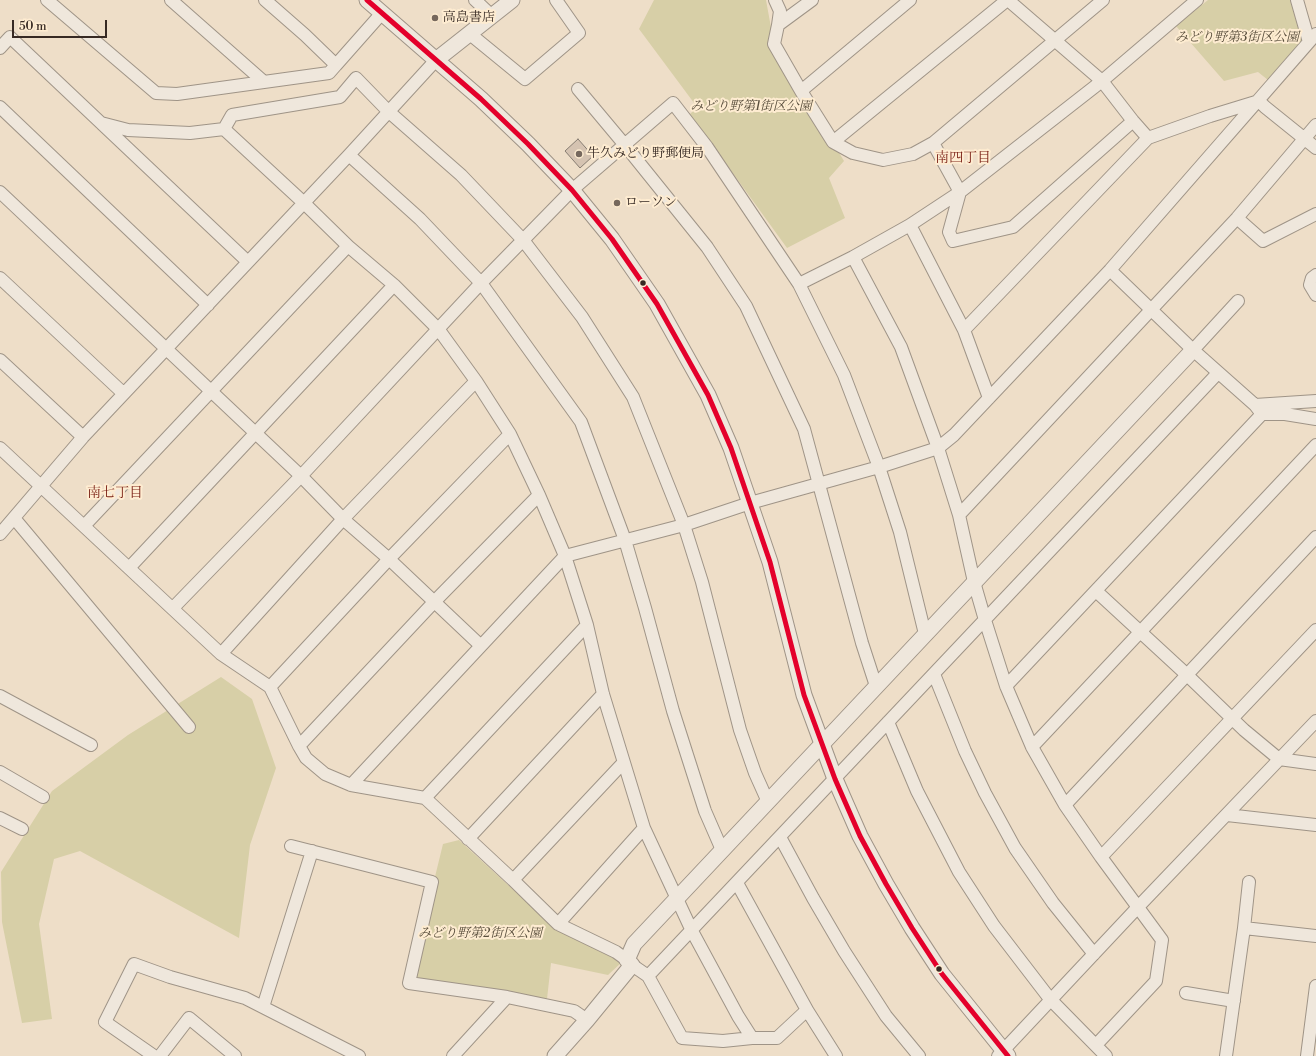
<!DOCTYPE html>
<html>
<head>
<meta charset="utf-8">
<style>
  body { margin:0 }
  #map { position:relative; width:1316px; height:1056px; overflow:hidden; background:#eedec8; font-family:"Libre Bodoni",serif }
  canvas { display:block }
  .scale { position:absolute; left:12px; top:20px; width:95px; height:18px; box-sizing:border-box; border:2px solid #362923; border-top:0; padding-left:5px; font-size:12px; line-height:14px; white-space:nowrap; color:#362923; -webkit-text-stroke:3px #feecd1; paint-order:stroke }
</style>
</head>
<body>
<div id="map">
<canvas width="1316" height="1056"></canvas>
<div class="scale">50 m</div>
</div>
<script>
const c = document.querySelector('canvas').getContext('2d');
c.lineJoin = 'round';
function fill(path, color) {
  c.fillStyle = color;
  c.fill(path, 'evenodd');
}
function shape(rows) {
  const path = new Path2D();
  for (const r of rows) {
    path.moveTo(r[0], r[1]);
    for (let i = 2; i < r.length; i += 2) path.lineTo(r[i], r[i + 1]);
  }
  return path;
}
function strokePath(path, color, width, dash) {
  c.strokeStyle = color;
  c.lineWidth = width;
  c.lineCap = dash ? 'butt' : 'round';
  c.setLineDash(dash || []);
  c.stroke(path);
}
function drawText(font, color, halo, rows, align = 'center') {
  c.font = font + ' "Libre Bodoni","Noto Serif JP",serif';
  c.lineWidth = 4;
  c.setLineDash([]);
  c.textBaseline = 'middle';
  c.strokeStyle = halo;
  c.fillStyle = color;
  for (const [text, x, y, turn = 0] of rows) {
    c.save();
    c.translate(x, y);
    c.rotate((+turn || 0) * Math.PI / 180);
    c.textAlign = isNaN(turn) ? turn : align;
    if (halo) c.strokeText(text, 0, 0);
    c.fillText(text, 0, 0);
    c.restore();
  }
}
const green = shape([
  [654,0,766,0,774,44,844,161,829,178,845,218,787,248,690,114,697,107,639,29],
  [1208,0,1295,0,1305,37,1268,80,1258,72,1224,81,1176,26],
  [221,677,252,699,276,768,250,845,239,938,80,851,54,859,39,924,52,1019,22,1023,2,922,1,872,52,791,128,735],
  [459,840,532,907,622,962,608,975,551,963,547,999,541,1002,410,979,443,844]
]);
const building = shape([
  [578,139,593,156,580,168,565,151,578,139]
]);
const minor = shape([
  [47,0,156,93,177,94,329,73,336,65,305,35,265,0],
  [171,0,264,82],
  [475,0,492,16],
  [775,0,780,11,778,25,812,0],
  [1008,0,1102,81,1133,121,1148,138,1210,116,1259,101],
  [1103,0,933,143,960,192,949,232,953,241,1013,227,1133,121],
  [1297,0,1309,42],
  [778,25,774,44,801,91,833,142,1007,0],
  [470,34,525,79,579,33,556,0],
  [0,48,10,37,101,123,128,130,190,133,224,129,232,115,340,97,356,78,388,111,461,175,523,240,582,317,633,397,684,525,702,582,740,730,755,773,768,802],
  [336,65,382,13],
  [578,89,624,144,707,247,746,306,804,429,862,643,876,686],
  [801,91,910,0],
  [1259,101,1265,107,1316,148],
  [0,107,208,305],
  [102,124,248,262],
  [224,129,304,203,348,246,394,285,439,330,476,381,510,434,539,495,565,556,587,625,603,694,644,828,692,931,738,1016,752,1038],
  [833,142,853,153,883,160,913,154,933,143],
  [349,155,420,219,481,283,581,422,625,540,645,608,673,711,705,811,722,850],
  [0,192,301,476,343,519,389,559,480,645],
  [1237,218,1263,241,1316,214],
  [910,225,964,330,989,398],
  [853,257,901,347,938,448,959,515,974,582,985,620,1006,686,1032,747,1065,805,1101,857,1162,940,1156,981,1096,1045],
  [1110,270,1193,350,1255,405,1262,414,1285,414,1316,419],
  [1316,275,1312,278,1310,285,1316,295],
  [0,278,123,393],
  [799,284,844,375,879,467,900,532,925,634],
  [964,330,1148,138],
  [1193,350,1238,301],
  [0,360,83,437],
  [1255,405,1316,401],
  [0,448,221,654,270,687,299,746,306,758,325,774,351,785,425,798,513,880,558,924,616,952,627,960],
  [959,515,1237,218,1316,125],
  [14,518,189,727],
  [84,526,348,246],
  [0,534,83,437,349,155,436,60],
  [129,568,394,285],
  [1096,591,1186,674,1244,730,1279,759,1316,764],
  [173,608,301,476,481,283,572,190,673,103,707,147,799,284,853,257,910,225,960,192,1102,81,1197,0],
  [221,654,343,519,476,381],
  [934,674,965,751,985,793,1015,848,1053,903,1094,954],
  [1006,686,1262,414],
  [270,687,389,559,510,434],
  [0,696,91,745],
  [888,722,917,791,959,872,994,926,1050,999,1106,1056],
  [299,746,435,601,539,495],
  [1032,747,1316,445],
  [0,772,43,797],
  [351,785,565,556,684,525,750,503,879,467,938,448,954,435,1110,270,1316,34],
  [425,798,587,625],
  [1065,805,1316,537],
  [1227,815,1316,825],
  [0,818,22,829],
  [780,837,813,898,844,951,886,1016,919,1056],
  [468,839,603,694],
  [291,846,432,882,409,983,507,997,574,1011,587,1020],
  [1101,857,1316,630],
  [513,880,623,763],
  [737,883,807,1010],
  [558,924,644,828],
  [1244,928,1249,882],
  [632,965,648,976,682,1038,723,1041,752,1038,777,1038,807,1010,836,1056],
  [648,976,1218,373],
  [1186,993,1234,1001],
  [263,1007,312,851],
  [154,1056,105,1022,134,964,170,977,245,998,359,1056],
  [160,1056,189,1018,235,1056],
  [453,1056,507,997],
  [998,1056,1138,907,1316,721],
  [1226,1056,1244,928,1316,936],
  [1307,1056,1316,986]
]);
const tertiary = shape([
  [367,0,481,99,528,144,572,190,612,239,657,304,708,395,731,448,770,562,804,695,835,779,860,836,886,884,912,928,942,974,1008,1056],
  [436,60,512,0],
  [555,1056,587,1020,632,965,627,960,634,944,1193,350]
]);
const bus1 = shape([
  [367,0,481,99,528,144,572,190,612,239,657,304,708,395,731,448,770,562,804,695,835,779,860,836,886,884,912,928,942,974,1008,1056]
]);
const markers = [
  [435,18,4,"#76685d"],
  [579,154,4,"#76685d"],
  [617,203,4,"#76685d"],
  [643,283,3.5,"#362923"],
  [939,969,3.5,"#362923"]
];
const poiNames = [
  ["高島書店",443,18],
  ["牛久みどり野郵便局",587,154],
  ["ローソン",625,203]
];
const parkNames = [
  ["みどり野第3街区公園",1237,38],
  ["みどり野第1街区公園",751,107],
  ["みどり野第2街区公園",480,934]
];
const neighbourhoodNames = [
  ["南四丁目",963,159],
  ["南七丁目",115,494]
];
fill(green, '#d7cfa7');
fill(building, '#d5c3b1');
strokePath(building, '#867c71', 1);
strokePath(minor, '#9f9487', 14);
strokePath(tertiary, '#9f9487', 17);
strokePath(minor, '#efe7dc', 12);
strokePath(tertiary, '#efe7dc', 15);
strokePath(bus1, '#e4002b', 5);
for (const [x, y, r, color] of markers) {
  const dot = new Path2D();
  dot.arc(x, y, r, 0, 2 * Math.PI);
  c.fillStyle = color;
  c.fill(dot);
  strokePath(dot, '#feecd1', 1.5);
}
drawText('13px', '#362923', '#feecd1', poiNames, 'left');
drawText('italic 13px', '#5a4f3d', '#feecd1', parkNames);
drawText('14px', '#7a1f14', '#feecd1', neighbourhoodNames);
</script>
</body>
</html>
